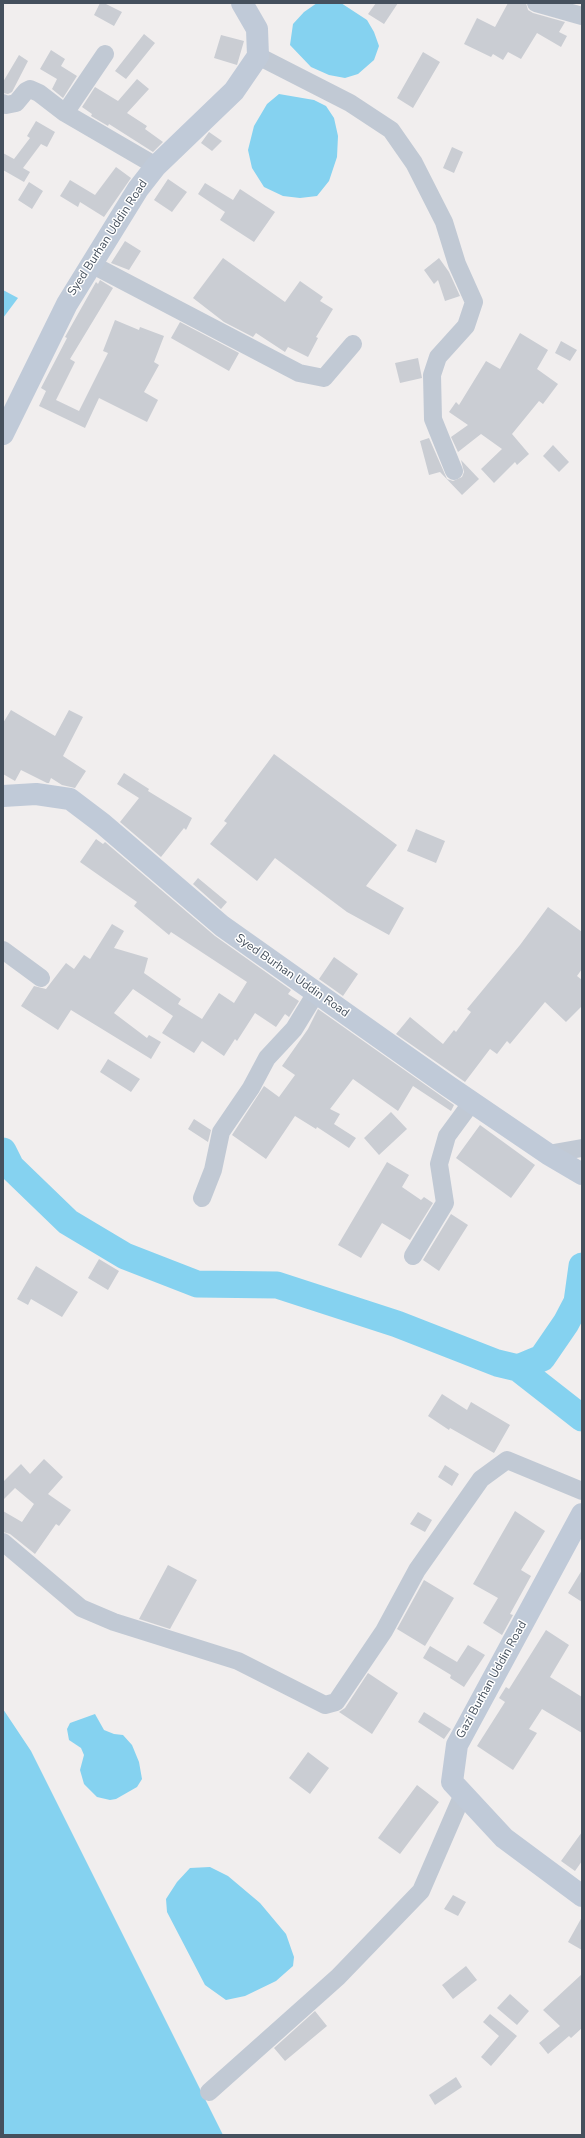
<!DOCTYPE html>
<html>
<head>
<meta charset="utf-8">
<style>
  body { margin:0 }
  #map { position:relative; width:585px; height:2138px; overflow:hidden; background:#f1eeee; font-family:"Nunito Sans",sans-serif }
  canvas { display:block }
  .frame { position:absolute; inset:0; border:4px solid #45505d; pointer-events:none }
</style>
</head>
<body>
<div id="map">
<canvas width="585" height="2138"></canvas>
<div class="frame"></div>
</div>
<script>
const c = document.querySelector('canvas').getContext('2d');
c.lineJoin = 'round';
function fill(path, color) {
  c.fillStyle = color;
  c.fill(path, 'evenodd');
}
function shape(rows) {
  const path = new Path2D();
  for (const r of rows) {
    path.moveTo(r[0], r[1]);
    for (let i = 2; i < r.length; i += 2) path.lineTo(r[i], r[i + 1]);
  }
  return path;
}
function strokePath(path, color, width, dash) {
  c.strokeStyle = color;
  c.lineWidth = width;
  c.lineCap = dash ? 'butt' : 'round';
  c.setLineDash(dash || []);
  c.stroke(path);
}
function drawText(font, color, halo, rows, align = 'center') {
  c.font = font + ' "Nunito Sans",sans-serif';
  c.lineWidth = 3;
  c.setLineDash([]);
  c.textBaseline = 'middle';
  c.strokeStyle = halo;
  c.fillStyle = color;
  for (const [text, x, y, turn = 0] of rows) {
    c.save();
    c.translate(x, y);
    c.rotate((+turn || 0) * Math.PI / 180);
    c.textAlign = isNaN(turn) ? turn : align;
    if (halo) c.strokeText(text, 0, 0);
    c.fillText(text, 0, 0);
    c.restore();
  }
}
const water = shape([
  [317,3,341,3,367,20,374,32,379,46,374,60,358,74,345,78,329,75,311,67,290,45,293,24,304,12],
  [279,94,314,100,326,106,334,118,338,136,337,157,329,181,317,196,300,198,283,196,264,187,252,168,248,150,254,126,267,104],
  [3,290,18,298,3,318],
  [3,1709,31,1751,223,2135,3,2135],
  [95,1714,104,1730,114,1734,123,1735,132,1745,139,1762,142,1779,137,1787,116,1799,110,1800,97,1797,84,1784,80,1770,84,1755,81,1748,69,1740,67,1729,70,1723],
  [210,1867,228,1876,260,1903,286,1934,294,1957,293,1966,276,1981,245,1996,226,2000,205,1985,167,1912,166,1899,177,1882,190,1868]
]);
const river = shape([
  [3,1151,11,1167,68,1222,125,1256,197,1284,277,1285,397,1324,497,1363,518,1368,542,1358,566,1323,577,1302,582,1266],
  [518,1368,582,1418]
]);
const building = shape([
  [100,3,104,3,122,12,114,26,94,15],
  [376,3,398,3,384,24,368,14],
  [508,3,526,3,528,10,533,13,565,22,559,32,567,36,561,47,537,33,521,59,508,52,503,60,493,54,491,57,464,44,477,18,495,27],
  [144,34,155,43,126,79,115,71],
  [221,35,244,41,237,65,214,58],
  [51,50,65,59,61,66,77,76,63,98,52,89,57,79,40,69],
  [423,52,440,62,413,108,397,98],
  [19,55,28,61,12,92,8,94,3,93,3,82],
  [137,79,149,89,127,113,147,126,145,129,163,142,153,152,109,124,108,126,91,116,92,114,82,107,95,87,118,101],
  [36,121,55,132,47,147,41,144,23,168,30,172,24,182,3,170,3,153,14,159,30,138,27,136],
  [209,132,222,141,212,151,201,143],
  [452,147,463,152,454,173,443,168],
  [116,167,131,178,104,217,80,202,78,207,60,196,70,180,95,195],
  [168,179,187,192,172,212,154,200],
  [29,182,43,191,32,209,18,200],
  [205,183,233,200,240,189,275,212,254,242,220,220,225,212,198,194],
  [125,241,141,251,129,270,111,263],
  [223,258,285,302,300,281,323,297,320,301,333,309,316,337,318,338,308,357,288,347,285,352,256,333,253,337,224,322,193,298],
  [439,258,449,272,460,296,445,301,438,280,434,284,424,270],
  [100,280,113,288,70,359,75,362,56,400,79,411,108,353,103,351,115,320,139,330,140,327,164,336,154,362,159,365,144,392,158,400,147,422,99,398,85,428,39,406,46,391,41,388,67,338,65,337,96,282,98,284],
  [180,322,239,353,229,371,171,338],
  [520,333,548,350,537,369,558,384,543,404,539,401,512,434,529,454,517,465,515,462,494,483,481,469,502,449,481,434,458,452,451,437,468,425,449,412,456,402,459,405,486,361,500,369],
  [561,341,577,350,570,361,555,353],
  [418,358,422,378,400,383,395,363],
  [429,438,447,479,453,481,462,477,464,472,461,460,479,479,462,495,440,472,429,475,420,441],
  [553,445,569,462,559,472,543,456],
  [11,710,55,736,69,710,83,717,63,756,86,771,75,788,62,785,51,778,49,783,47,783,21,770,15,781,3,774,3,723],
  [274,754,397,845,366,886,404,908,389,935,347,912,275,858,257,881,210,844,227,823,224,821],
  [124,773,149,789,148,791,192,818,186,830,184,828,161,857,120,822,139,798,117,784],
  [416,829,445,841,436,863,407,851],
  [96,839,103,844,105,842,215,936,291,990,288,994,299,1001,289,1017,285,1014,276,1027,255,1013,237,1041,235,1039,224,1056,202,1041,194,1053,162,1033,173,1016,133,989,114,1013,147,1038,149,1035,161,1042,151,1059,71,1010,58,1030,21,1006,34,986,46,989,66,963,74,969,84,955,90,959,112,924,124,931,114,948,148,958,144,973,181,999,178,1004,202,1019,219,993,234,1003,247,982,171,932,169,935,134,906,137,902,80,862],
  [198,878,227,902,221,909,193,884],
  [548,907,582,932,582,969,577,976,582,980,582,1006,566,1022,545,1002,510,1044,507,1041,497,1054,490,1049,465,1082,396,1034,410,1017,443,1044,454,1030,456,1032,471,1012,467,1009,520,945],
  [334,957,358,974,343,996,319,979],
  [318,1009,454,1105,451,1111,413,1086,398,1111,353,1079,330,1109,340,1114,334,1124,356,1138,349,1148,317,1127,316,1129,295,1116,266,1159,232,1135,264,1086,279,1097,295,1075,282,1066,308,1029],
  [108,1059,140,1079,131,1092,100,1072],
  [391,1112,407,1129,379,1155,364,1138],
  [194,1119,211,1130,208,1142,188,1129],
  [480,1125,535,1165,511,1198,456,1158],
  [387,1162,409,1175,402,1187,421,1200,424,1197,433,1203,410,1240,382,1223,361,1258,338,1245],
  [451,1214,468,1225,439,1271,423,1260],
  [99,1259,119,1271,108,1290,88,1278],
  [36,1266,78,1292,62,1317,31,1299,28,1305,17,1299],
  [442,1394,467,1410,471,1402,510,1425,494,1453,450,1428,449,1430,428,1416],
  [44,1459,63,1477,48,1494,71,1510,59,1526,56,1524,35,1554,10,1534,3,1532,3,1511,22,1522,34,1504,15,1488,3,1500,3,1482,21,1464,30,1474],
  [445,1465,459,1474,452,1486,438,1477],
  [515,1511,545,1531,521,1570,531,1576,510,1614,513,1615,502,1635,483,1623,498,1598,473,1584],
  [418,1512,432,1520,425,1532,410,1524],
  [168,1565,197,1580,170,1629,139,1619],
  [582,1570,582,1602,568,1593],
  [424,1580,454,1598,425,1646,397,1629],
  [546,1630,569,1645,550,1677,582,1697,582,1733,542,1709,529,1729,537,1733,513,1770,477,1746,505,1702,499,1698,506,1687,509,1689],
  [468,1645,485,1655,464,1687,450,1678,451,1675,423,1658,430,1646,457,1662],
  [368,1673,398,1693,372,1734,339,1712,345,1708],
  [424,1712,451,1729,444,1739,418,1722],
  [308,1752,329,1768,310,1794,289,1778],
  [417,1785,439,1802,400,1854,378,1838],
  [582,1832,582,1861,575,1871,561,1861],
  [453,1895,466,1902,458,1916,444,1909],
  [582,1917,582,1950,568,1942],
  [466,1966,477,1980,453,1999,442,1985],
  [582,1974,582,2028,571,2038,569,2036,548,2054,539,2043,560,2026,543,2010],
  [510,1994,529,2011,517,2025,497,2008],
  [315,2011,327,2026,285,2061,274,2048],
  [490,2014,517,2036,491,2066,481,2057,499,2036,483,2022],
  [456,2077,462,2087,435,2105,429,2095]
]);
const street = shape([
  [536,3,582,16],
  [258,56,350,103,391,130,414,163,444,222,457,264,474,302,466,326,438,357,432,375,433,419,454,471],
  [3,103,6,105,16,103,26,91,30,89,39,93,65,113,156,166],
  [65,113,105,54],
  [91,264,299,373,324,378,353,344],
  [3,950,41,978],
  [548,1154,582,1148],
  [202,1198,213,1170,221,1132,251,1088,267,1058,294,1029,316,993],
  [413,1256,445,1203,439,1164,447,1136,472,1102],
  [3,1542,81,1608,114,1622,238,1661,325,1705,336,1702,384,1631,417,1570,481,1479,507,1460,582,1491],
  [209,2092,338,1977,421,1891,463,1794]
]);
const secondary = shape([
  [3,434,67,304,138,189,156,166,234,91,258,56,257,29,242,3],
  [3,796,36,794,70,799,103,824,222,926,448,1086,548,1154,582,1174],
  [582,1514,457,1745,452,1782,504,1838,582,1896]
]);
const streetNames = [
  ["Syed Burhan Uddin Road",108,238,-57],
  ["Syed Burhan Uddin Road",292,976,35],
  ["Gazi Burhan Uddin Road",492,1680,-61]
];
fill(water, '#85d2f0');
strokePath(river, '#85d2f0', 27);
fill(building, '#cacdd3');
strokePath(street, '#c1c9d4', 18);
strokePath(secondary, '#c0cad8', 22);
drawText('12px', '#45505d', '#fff', streetNames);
</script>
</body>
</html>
